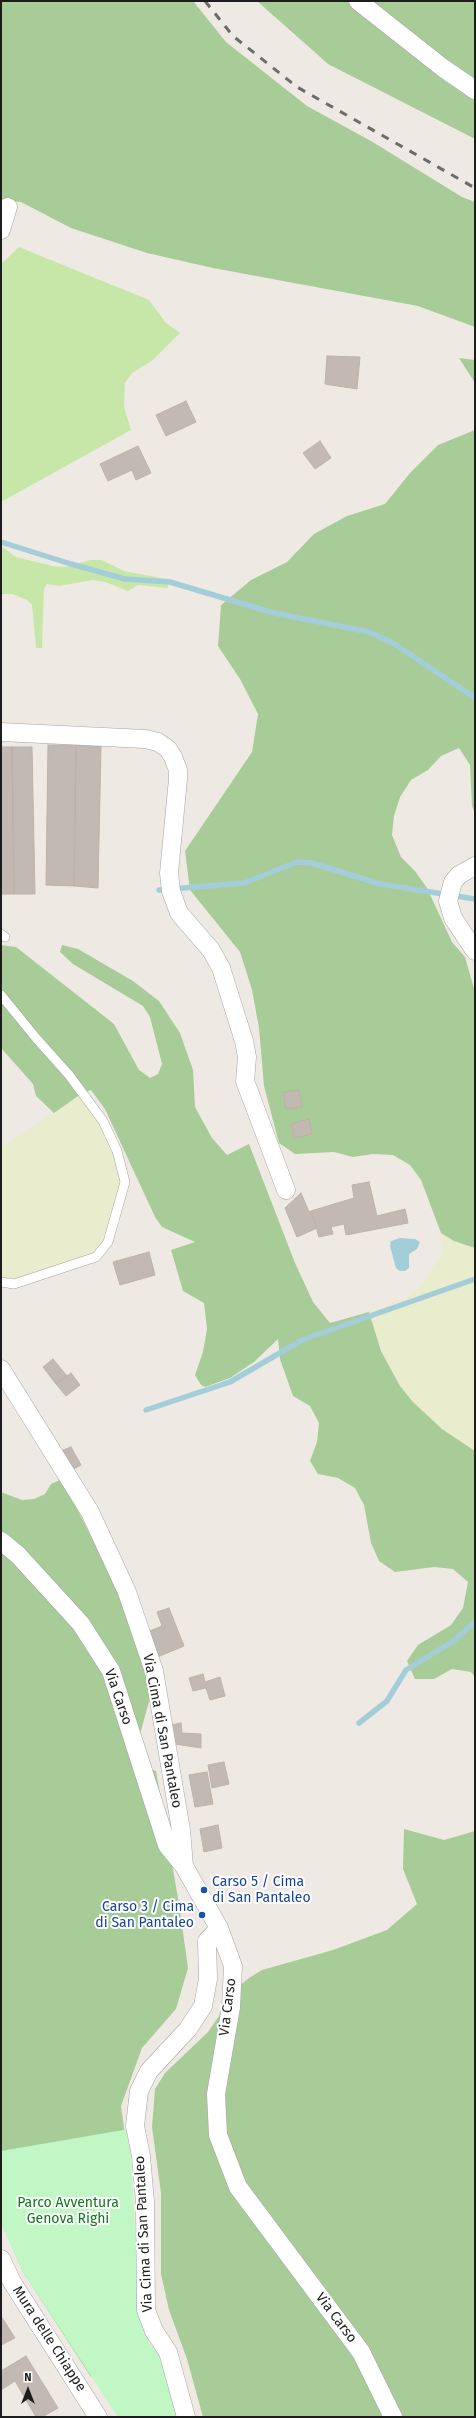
<!DOCTYPE html>
<html>
<head>
<meta charset="utf-8">
<style>
  body { margin:0 }
  #map { position:relative; width:476px; height:2418px; overflow:hidden; background:#eeeae3; font-family:"Fira Sans",sans-serif }
  canvas { display:block }
  .frame { position:absolute; inset:0; border:2px solid #1d1d1d; pointer-events:none }
  .north { position:absolute; left:8px; top:2370px; width:40px; height:40px; -webkit-text-stroke:3px #fff; paint-order:stroke; rotate:0deg; font-size:11px; font-weight:700; line-height:16px; text-align:center; color:#1d1d1d }
  .north::after { content:''; display:block; margin:auto; width:14px; height:18px; background:#1d1d1d; clip-path:polygon(50% 0,100% 100%,50% 72%,0 100%) }
</style>
</head>
<body>
<div id="map">
<canvas width="476" height="2418"></canvas>
<div class="frame"></div>
<div class="north">N</div>
</div>
<script>
const c = document.querySelector('canvas').getContext('2d');
c.lineJoin = 'round';
function fill(path, color) {
  c.fillStyle = color;
  c.fill(path, 'evenodd');
}
function shape(rows) {
  const path = new Path2D();
  for (const r of rows) {
    path.moveTo(r[0], r[1]);
    for (let i = 2; i < r.length; i += 2) path.lineTo(r[i], r[i + 1]);
  }
  return path;
}
function strokePath(path, color, width, dash) {
  c.strokeStyle = color;
  c.lineWidth = width;
  c.lineCap = dash ? 'butt' : 'round';
  c.setLineDash(dash || []);
  c.stroke(path);
}
function drawText(font, color, halo, rows, align = 'center') {
  c.font = font + ' "Fira Sans",sans-serif';
  c.lineWidth = 4;
  c.setLineDash([]);
  c.textBaseline = 'middle';
  c.strokeStyle = halo;
  c.fillStyle = color;
  for (const [text, x, y, turn = 0] of rows) {
    c.save();
    c.translate(x, y);
    c.rotate((+turn || 0) * Math.PI / 180);
    c.textAlign = isNaN(turn) ? turn : align;
    if (halo) c.strokeText(text, 0, 0);
    c.fillText(text, 0, 0);
    c.restore();
  }
}
const farmland = shape([
  [81,1094,106,1133,121,1176,119,1194,105,1241,96,1253,17,1280,9,1279,1,1276,1,1145,13,1140],
  [441,1233,454,1241,475,1248,475,1451,442,1429,413,1402,400,1386,381,1351,369,1312,407,1298,421,1286,443,1253]
]);
const grass = shape([
  [19,247,149,300,166,323,180,333,153,360,132,373,125,383,124,407,131,430,1,502,1,264],
  [1,546,16,557,53,566,65,567,90,560,102,560,124,571,172,580,167,588,138,585,128,591,105,582,93,580,59,586,47,584,44,589,42,648,36,648,32,605,27,600,12,594,1,594]
]);
const forest = shape([
  [1,1,193,1,226,42,307,106,371,141,462,197,475,202,475,327,418,306,213,268,147,253,71,228,21,202,10,201,1,205],
  [257,1,475,1,475,139,328,64],
  [459,358,475,360,475,383],
  [475,430,475,813,472,806,470,765,459,748,441,756,428,770,411,780,400,797,394,816,392,835,401,857,415,871,427,888,452,942,465,957,475,992,475,1248,454,1241,441,1233,421,1180,410,1165,393,1155,373,1154,353,1157,334,1152,295,1154,279,1143,264,1086,259,1028,252,990,240,952,190,890,185,851,252,752,258,714,240,679,218,646,221,605,251,580,287,562,314,534,347,516,385,504,410,473,438,445],
  [1,945,16,947,114,1024,139,1070,150,1078,158,1074,162,1064,150,1017,143,1006,73,964,60,952,62,945,78,949,133,981,159,1001,180,1033,193,1070,195,1107,212,1138,227,1155,249,1144,295,1263,313,1302,330,1323,369,1312,381,1351,400,1386,413,1402,442,1429,475,1451,475,1677,471,1672,452,1669,434,1679,415,1679,407,1661,418,1645,451,1625,463,1608,468,1582,453,1569,434,1567,395,1572,379,1561,371,1543,364,1505,355,1488,338,1478,318,1474,310,1461,317,1442,319,1423,310,1406,293,1396,280,1359,278,1339,254,1362,230,1378,205,1387,201,1385,195,1375,203,1352,207,1329,204,1303,183,1291,171,1250,195,1242,162,1227,155,1217,105,1109,91,1090,81,1094,54,1113,36,1096,33,1084,1,1048],
  [62,1479,121,1596,142,1656,150,1698,140,1734,146,1768,156,1771,179,1904,188,1968,176,2009,142,2048,121,2106,128,2157,91,2377,23,2272,1,2222,1,1492,22,1500,34,1499,45,1494,51,1484],
  [404,1829,444,1840,475,1831,475,2417,203,2417,187,2359,169,2310,161,2274,161,2193,152,2127,155,2089,165,2073,208,2032,219,2016,225,1997,249,1978,262,1970,333,1950,387,1930,417,1904,403,1869]
]);
const park = shape([
  [129,2129,140,2308,149,2343,163,2359,183,2417,118,2417,23,2272,1,2224,1,2151]
]);
const water = shape([
  [400,1238,415,1239,420,1242,417,1249,409,1254,409,1268,405,1271,400,1271,396,1268,390,1246,391,1241]
]);
const stream = shape([
  [1,542,71,564,125,579,170,582,274,613,369,632,393,643,475,698],
  [159,890,244,883,297,862,312,863,380,884,475,899],
  [146,1410,230,1382,302,1340,475,1279],
  [359,1723,387,1701,406,1670,452,1642,475,1622]
]);
const building = shape([
  [327,356,360,357,357,389,325,384,327,356],
  [186,401,196,422,166,436,156,415,186,401],
  [320,441,331,458,315,469,303,453,320,441],
  [138,446,151,473,136,480,132,470,108,481,100,464,138,446],
  [48,745,76,745,74,886,46,885,48,745],
  [76,745,101,746,98,888,74,886,76,745],
  [1,747,12,747,14,894,1,894,1,747],
  [12,747,32,747,35,894,14,894,12,747],
  [299,1090,302,1107,286,1109,283,1092,299,1090],
  [309,1119,312,1134,294,1138,291,1124,309,1119],
  [369,1182,377,1216,405,1209,408,1223,346,1235,344,1224,331,1227,333,1234,319,1237,311,1211,354,1198,352,1185,369,1182],
  [301,1193,309,1212,311,1211,317,1228,297,1237,285,1208,301,1193],
  [149,1252,155,1275,120,1285,113,1262,149,1252],
  [53,1359,67,1376,56,1384,43,1367,53,1359],
  [71,1373,80,1385,66,1396,56,1384,71,1373],
  [71,1447,81,1465,70,1471,58,1452,71,1447],
  [169,1608,184,1646,155,1658,145,1633,162,1626,157,1612,169,1608],
  [203,1674,205,1682,220,1677,225,1696,210,1700,206,1688,193,1691,189,1678,203,1674],
  [181,1723,182,1733,201,1734,201,1748,169,1743,167,1726,181,1723],
  [224,1762,229,1784,212,1788,208,1765,224,1762],
  [207,1772,213,1804,195,1807,189,1775,207,1772],
  [218,1825,222,1848,204,1852,200,1829,218,1825],
  [1,2316,15,2338,1,2345,1,2316],
  [26,2356,58,2408,42,2417,36,2417,15,2381,1,2390,1,2371,26,2356]
]);
const lane = shape([
  [1,934,5,937],
  [1,995,36,1038,69,1075,103,1121,117,1151,125,1182,108,1242,96,1257,14,1284,1,1282]
]);
const street = shape([
  [358,1,443,68,475,90],
  [1,230,8,207],
  [1,732,145,739,158,742,168,749,173,757,178,770,178,779,169,873,171,891,179,913,211,950,221,968,244,1041,247,1057,245,1081,286,1190],
  [475,866,459,875,453,882,448,901,453,918,475,951],
  [1,1369,90,1512,127,1592,154,1671,181,1830,184,1866],
  [1,1541,18,1555,81,1624,111,1671,167,1845,184,1866,219,1928,233,1966,231,2007,216,2094,218,2135,238,2187,361,2352,393,2417],
  [1,2259,12,2282,98,2417],
  [186,2417,168,2352,154,2331,146,2310,145,2202,141,2156,135,2126,139,2091,149,2071,188,2029,203,2006,208,1979,207,1941,219,1928]
]);
const rail = shape([
  [205,1,233,36,297,87,475,188]
]);
const markers = [
  [204,1890,4,"#1a4fb4"],
  [202,1915,4,"#1a4fb4"]
];
const streetNames = [
  ["Via Carso",118,1697,71],
  ["Via Cima di San Pantaleo",162,1731,79],
  ["Via Carso",228,2007,-83],
  ["Via Cima di San Pantaleo",144,2234,-93],
  ["Via Carso",336,2318,53],
  ["Mura delle Chiappe",49,2339,57]
];
const transitNames = [
  ["Carso 5 / Cima",212,1882],
  ["di San Pantaleo",212,1898],
  ["Carso 3 / Cima",194,1907,"right"],
  ["di San Pantaleo",194,1923,"right"]
];
const parkNames = [
  ["Parco Avventura",68,2203],
  ["Genova Righi",68,2219]
];
fill(farmland, '#eaecce');
fill(grass, '#c7e7a9');
fill(forest, '#a7cc98');
fill(park, '#c0f7c5');
fill(water, '#a4cdda');
strokePath(stream, '#a4cdda', 5.5);
fill(building, '#c2bab2');
strokePath(building, '#bfb1a5', 1);
strokePath(lane, '#a4a4a4', 10);
strokePath(street, '#a4a4a4', 19);
strokePath(lane, '#fff', 9);
strokePath(street, '#fff', 18);
strokePath(rail, '#6b6b6b', 3, [8, 8]);
for (const [x, y, r, color] of markers) {
  const dot = new Path2D();
  dot.arc(x, y, r, 0, 2 * Math.PI);
  c.fillStyle = color;
  c.fill(dot);
  strokePath(dot, '#fff', 1.5);
}
drawText('14px', '#1d1d1d', '#fff', streetNames);
drawText('14px', '#164399', '#fff', transitNames, 'left');
drawText('14px', '#0e7719', '#fff', parkNames);
</script>
</body>
</html>
